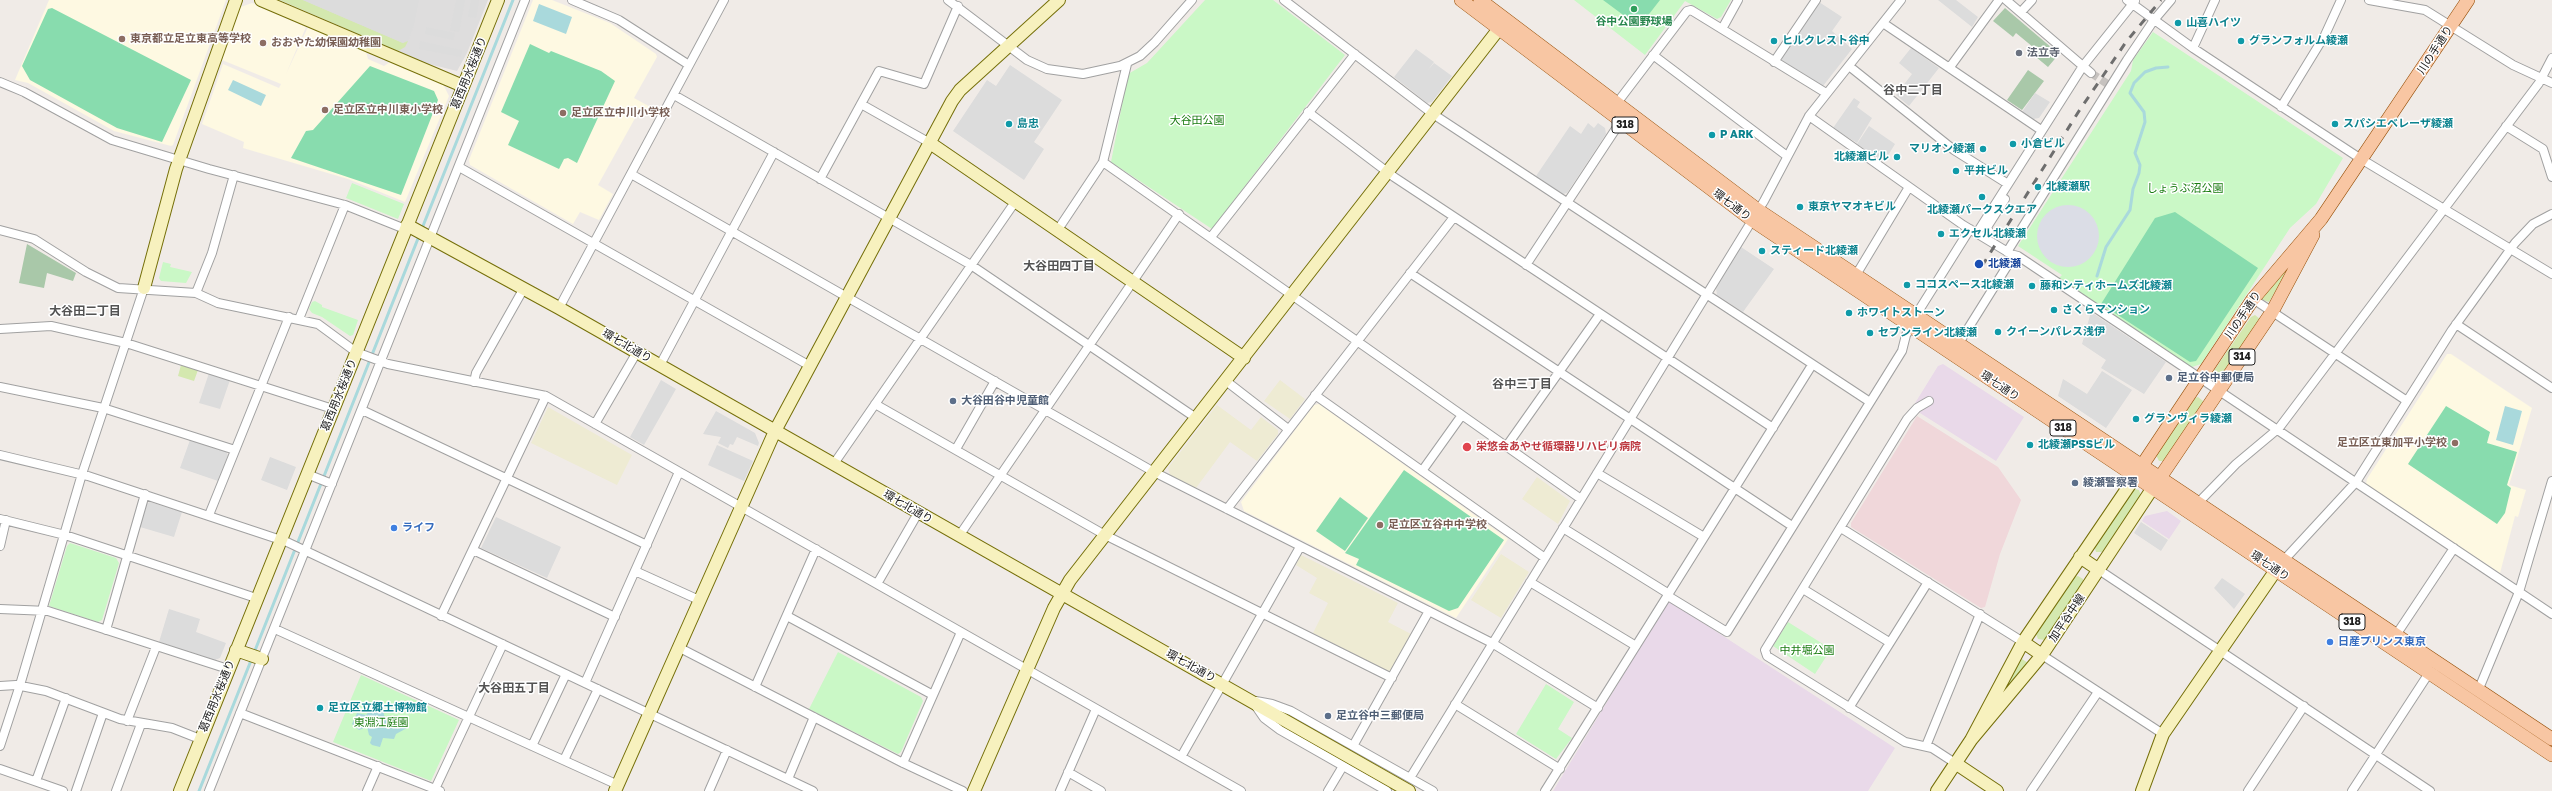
<!DOCTYPE html>
<html>
<head>
<meta charset="utf-8">
<style>
  body { margin:0 }
  canvas { display:block; background:#f0ebe7 }
</style>
</head>
<body>
<canvas width="2552" height="791"></canvas>
<script>
const c = document.querySelector('canvas').getContext('2d');
c.lineJoin = 'round';
function fill(path, color) {
  c.fillStyle = color;
  c.fill(path, 'evenodd');
}
function shape(rows) {
  const path = new Path2D();
  for (const r of rows) {
    if (r.length === 3) {
      path.moveTo(r[0] + r[2], r[1]);
      path.arc(r[0], r[1], r[2], 0, 2 * Math.PI);
      continue;
    }
    path.moveTo(r[0], r[1]);
    for (let i = 2; i < r.length; i += 2) path.lineTo(r[i], r[i + 1]);
  }
  return path;
}
function strokePath(path, color, width, dash) {
  c.strokeStyle = color;
  c.lineWidth = width;
  c.lineCap = dash ? 'butt' : 'round';
  c.setLineDash(dash || []);
  c.stroke(path);
}
function drawText(font, color, halo, rows, align = 'center') {
  c.font = font + ' "Golos Text","Noto Sans JP",sans-serif';
  c.lineWidth = 3;
  c.setLineDash([]);
  c.textBaseline = 'middle';
  c.strokeStyle = halo;
  c.fillStyle = color;
  for (const [text, x, y, turn = 0] of rows) {
    c.save();
    c.translate(x, y);
    c.rotate((+turn || 0) * Math.PI / 180);
    c.textAlign = isNaN(turn) ? turn : align;
    if (halo) c.strokeText(text, 0, 0);
    c.fillText(text, 0, 0);
    c.restore();
  }
}
const residential = shape([
  [280,0,488,0,467,53,457,71,425,63]
]);
const commercial = shape([
  [1917,416,1998,467,2021,500,2000,554,1985,607,1981,608,1851,527,1851,523]
]);
const industrial = shape([
  [1943,364,2024,417,1996,461,1912,408,1938,366],
  [2167,511,2181,521,2169,539,2142,521,2145,516],
  [1671,602,1895,748,1868,791,1553,791,1667,603]
]);
const education = shape([
  [49,0,226,0,173,145,171,146,114,131,28,83,15,80],
  [533,0,552,0,610,23,656,54,657,57,634,98,654,109,650,116,639,111,598,185,613,194,599,220,580,212,573,224,470,165,469,160],
  [252,3,306,27,286,74,308,27,366,52,368,59,384,66,390,62,443,84,449,96,405,202,348,179,243,148,244,142,202,124,223,64,279,88,281,84,222,60,238,8],
  [2447,354,2451,354,2532,408,2509,485,2526,490,2518,517,2515,516,2500,573,2366,484,2367,479],
  [1319,404,1508,539,1456,618,1244,511,1241,502,1314,405]
]);
const farmland = shape([
  [1280,380,1305,399,1290,419,1264,401],
  [1217,405,1251,430,1261,417,1278,430,1278,434,1257,461,1230,442,1196,488,1170,475,1168,468],
  [548,407,632,455,617,485,531,443],
  [1537,477,1570,501,1558,524,1522,499],
  [1501,554,1529,572,1501,618,1471,600],
  [1301,555,1398,603,1388,622,1411,634,1391,670,1388,671,1313,633,1328,603,1309,593,1317,578,1296,565]
]);
const grass = shape([
  [280,0,303,0,403,43,408,38,408,41,405,47,398,51],
  [2301,247,2269,302,2260,299],
  [2255,315,2260,319,2220,381,2213,381,2211,375,2251,317],
  [181,365,198,370,194,381,178,376],
  [2198,397,2203,401,2203,404,2165,461,2159,461,2156,455,2195,398],
  [2135,489,2139,490,2141,496,2102,552,2096,552,2094,546,2132,490],
  [2078,576,2083,579,2083,583,2045,640,2038,639,2036,634,2074,577],
  [2022,659,2028,663,1989,714,2019,660]
]);
const cemetery = shape([
  [2005,8,2059,54,2048,67,2036,57,2039,52,2016,33,2013,37,1993,21],
  [2028,70,2044,81,2022,110,2007,100],
  [27,244,76,273,73,281,47,273,44,288,19,283]
]);
const park = shape([
  [1205,0,1273,0,1345,55,1212,229,1111,162,1128,74,1147,63],
  [1574,0,1731,0,1721,17,1717,19,1685,1,1645,55],
  [2153,32,2343,158,2316,204,2290,228,2201,364,2189,368,2058,279,2062,275,2018,246,2131,71,2133,60],
  [352,183,404,204,398,219,346,198],
  [163,262,171,264,170,267,192,272,186,283,161,281,159,278],
  [315,301,322,305,322,307,358,320,353,335,350,336,322,317,312,313,309,309,312,302],
  [70,543,116,558,119,563,102,620,98,622,49,606,67,546],
  [1788,622,1831,649,1815,674,1773,646],
  [838,652,921,697,923,701,901,752,898,754,809,709],
  [361,675,459,720,431,781,333,742],
  [1546,684,1574,702,1558,729,1572,738,1556,759,1516,734]
]);
const pitch = shape([
  [1603,0,1660,0,1646,18,1640,21,1630,20],
  [52,8,191,80,162,142,117,128,30,80,22,66,48,9],
  [530,44,549,53,551,51,601,71,615,81,577,163,568,158,564,159,559,169,508,145,519,121,501,112],
  [370,66,434,91,438,100,401,195,291,158,306,131,313,130],
  [2175,212,2258,268,2196,361,2190,362,2101,304,2155,218],
  [2446,406,2490,432,2487,443,2517,452,2507,485,2511,488,2505,513,2497,524,2408,464],
  [1404,470,1504,540,1458,608,1449,611,1356,565,1359,559,1345,553],
  [1340,497,1368,518,1345,551,1316,531]
]);
const parking = shape([
  [303,0,419,0,414,25,408,41,403,43],
  [456,0,465,0,459,32,450,30],
  [471,0,479,0,476,18,468,17],
  [1938,0,1956,0,1978,17,1972,27],
  [1819,2,1842,17,1832,31,1852,49,1823,86,1780,59],
  [426,27,455,33,453,40,425,34],
  [420,41,462,50,461,57,419,49],
  [1911,48,1939,68,1909,106,1896,95,1912,74,1899,63],
  [1416,49,1434,62,1428,70,1434,63,1452,76,1432,102,1427,103,1412,91,1415,87,1412,91,1394,77],
  [1010,65,1062,100,1034,142,1044,149,1024,180,953,131,987,80,996,86],
  [2035,93,2050,102,2039,118,2033,119,2022,112],
  [1854,98,1860,102,1857,107,1872,118,1857,143,1833,128],
  [1588,123,1594,128,1598,123,1605,128,1606,134,1567,193,1563,194,1536,176,1570,126,1581,134],
  [1869,126,1895,144,1884,162,1857,144],
  [1741,247,1774,269,1743,312,1717,295,1716,288],
  [2091,312,2166,362,2144,394,2101,368,2106,360,2082,344],
  [2102,371,2132,390,2106,428,2058,396,2063,379,2087,394],
  [209,373,230,380,220,409,199,403],
  [661,380,676,389,644,445,630,437],
  [716,411,755,433,759,443,758,446,737,437,733,445,730,444,728,448,718,443,721,437,703,434],
  [190,440,225,450,228,455,218,481,180,468],
  [717,445,753,461,744,481,708,465],
  [270,457,296,467,287,490,261,480],
  [150,502,182,512,174,537,140,527,146,504],
  [496,517,561,547,547,578,481,548],
  [2141,522,2168,540,2161,551,2134,533],
  [2222,578,2245,594,2234,609,2214,588],
  [169,609,200,619,196,632,226,643,220,658,215,660,159,642]
]);
const plaza = shape([
  [2068,236,31]
]);
const water = shape([
  [539,4,572,17,566,34,533,21],
  [233,80,266,95,261,106,228,90],
  [2505,406,2522,411,2513,445,2496,440],
  [371,709,383,711,385,718,392,717,399,719,407,728,396,734,394,739,383,738,380,747,372,745,370,743,372,737,369,735,367,727,359,730,352,724,357,713,366,715]
]);
const stream = shape([
  [421,231,513,0],
  [2097,276,2106,247,2130,210,2133,189,2139,173,2140,165,2135,153,2145,122,2144,112,2130,93,2134,83,2145,72,2156,68,2168,67],
  [254,653,419,236],
  [199,791,252,658]
]);
const streetTunnel = shape([
  [2091,73,2109,85]
]);
const street = shape([
  [572,0,619,20,689,65],
  [948,0,1027,60,1047,69,1083,74,1120,66,1140,56,1155,42,1192,0],
  [1284,0,1433,114,1870,402],
  [2006,0,2091,73],
  [2127,0,2193,48,2361,159,2552,274],
  [2369,0,2425,10,2513,65,2552,83],
  [2021,12,2032,0],
  [1883,23,2041,130],
  [1722,29,1738,0],
  [2193,48,2215,0],
  [1653,55,1787,156],
  [1774,62,1816,0],
  [1849,66,1954,150,2008,184],
  [1950,67,1999,0],
  [0,82,24,92,112,140,209,169,345,205,405,229],
  [674,95,971,265,1196,418],
  [1617,103,1687,11,1691,10,1826,93],
  [861,104,930,143],
  [2281,107,2325,35,2341,0],
  [1308,112,1394,177,1773,428],
  [1809,116,1963,225,2011,254],
  [2506,126,2543,149,2552,177],
  [1103,162,1581,499],
  [459,167,810,366],
  [631,174,1154,472,1492,643,1598,708],
  [820,179,879,71,924,84,958,6],
  [0,230,34,239,86,272,118,288,196,293,218,303,318,324,356,352,388,364,546,396,1241,791],
  [1057,231,1103,162,1127,64],
  [1989,232,1987,227,2005,199],
  [1977,233,2083,66,2135,1],
  [1211,237,1355,54],
  [2007,252,2127,60,2154,20,2171,0],
  [1526,265,1621,121],
  [1410,273,1792,526],
  [1856,275,1909,187],
  [196,293,212,253,234,175],
  [2253,299,2407,401],
  [559,308,724,0],
  [1916,315,1970,229],
  [299,319,345,205],
  [2456,324,2552,388],
  [0,329,51,326,126,343,333,409],
  [1959,343,2014,255,2018,256,2552,614],
  [660,365,774,152],
  [1226,381,1288,429],
  [474,382,476,373,524,288],
  [0,387,103,408,235,450],
  [1315,395,1545,558],
  [1929,401,1917,408,1907,419,1765,650,1767,656,1905,742,1932,748,1955,763],
  [875,404,1105,535,1392,678],
  [362,410,647,545],
  [595,424,637,352],
  [1506,447,1600,314],
  [956,449,995,381],
  [0,455,88,476,287,542,813,791],
  [833,465,1015,202],
  [1422,471,1462,415],
  [1597,473,1704,537],
  [307,474,332,484],
  [2197,504,2236,464,2279,428,2539,83,2552,58],
  [1227,509,1454,217],
  [209,515,289,317],
  [0,519,65,535,256,598],
  [1563,528,1669,594],
  [1841,528,2023,642],
  [959,536,1179,214],
  [0,546,6,520],
  [473,550,615,617],
  [2284,560,2356,482,2452,330,2515,243,2533,224,2552,214],
  [2099,570,2430,791],
  [635,571,699,600],
  [1530,582,1636,646],
  [877,584,918,513],
  [1803,589,1889,642],
  [1668,596,1727,632,1902,351,1906,335,1911,327],
  [0,609,48,611,228,669],
  [441,616,546,396],
  [787,616,933,695],
  [275,629,618,785],
  [106,630,145,494],
  [2396,635,2454,548],
  [678,647,903,763,963,791],
  [2042,655,2163,734],
  [585,683,679,472],
  [0,686,16,685,46,691,120,719,172,728,200,739],
  [755,687,816,549],
  [2478,691,2519,592,2552,481],
  [1256,701,1272,704,1291,711,1433,791],
  [1455,704,1560,769],
  [1255,705,1264,718,1280,730,1387,791],
  [1849,708,1928,582],
  [240,713,440,791],
  [127,721,156,647],
  [0,746,20,685,82,474,144,288],
  [532,746,566,674],
  [1353,746,1429,611],
  [1926,746,1980,614],
  [1181,757,1300,547],
  [564,760,598,689],
  [903,763,961,632],
  [0,769,63,791],
  [1068,772,1101,791],
  [1410,778,1764,201,1809,116,1901,0],
  [788,779,814,717],
  [36,781,66,698],
  [435,789,503,644],
  [76,791,103,713],
  [116,791,141,724],
  [209,791,525,0],
  [367,791,378,766],
  [709,791,727,750],
  [1060,791,1096,709],
  [1328,791,1343,766],
  [1545,791,1812,365],
  [2031,791,2098,692],
  [2248,791,2304,706],
  [2352,791,2429,673]
]);
const secondary = shape([
  [261,0,463,86],
  [930,143,1244,358],
  [407,225,559,308,1409,791],
  [144,288,176,169,236,0],
  [2135,477,2023,642,1971,740,2042,655,2152,489],
  [2080,557,2099,570],
  [2023,642,2042,655],
  [236,650,262,659],
  [1955,763,1997,791],
  [180,791,498,0],
  [615,791,775,431,952,101,960,90,1059,0],
  [974,791,1054,608,1070,580,1505,21],
  [1937,791,1971,740],
  [2142,791,2163,734,2276,570]
]);
const primary = shape([
  [1461,0,1752,220,2552,755],
  [1480,0,1758,210,2552,739],
  [2137,473,2253,299,2321,219,2468,0],
  [2155,485,2272,312,2313,235]
]);
const rail = shape([
  [1982,266,2079,111,2126,42,2161,0]
]);
const markers = [
  [1634,9,4,"#2e9e5b"],
  [2178,23,4,"#0f9aa8"],
  [122,39,4,"#8d6e63"],
  [1774,41,4,"#0f9aa8"],
  [2241,41,4,"#0f9aa8"],
  [263,43,4,"#8d6e63"],
  [2019,53,4,"#6b7280"],
  [325,110,4,"#8d6e63"],
  [563,113,4,"#8d6e63"],
  [1009,124,4,"#0f9aa8"],
  [2335,124,4,"#0f9aa8"],
  [1712,135,4,"#0f9aa8"],
  [2013,144,4,"#0f9aa8"],
  [1983,149,4,"#0f9aa8"],
  [1897,157,4,"#0f9aa8"],
  [1956,171,4,"#0f9aa8"],
  [2038,187,4,"#0f9aa8"],
  [1982,197,4,"#0f9aa8"],
  [1800,207,4,"#0f9aa8"],
  [1941,234,4,"#0f9aa8"],
  [1762,251,4,"#0f9aa8"],
  [1979,264,5,"#1a4fb4"],
  [1907,285,4,"#0f9aa8"],
  [2032,286,4,"#0f9aa8"],
  [2054,310,4,"#0f9aa8"],
  [1849,313,4,"#0f9aa8"],
  [1998,332,4,"#0f9aa8"],
  [1870,333,4,"#0f9aa8"],
  [2169,378,4,"#5c6f8a"],
  [953,401,4,"#5c6f8a"],
  [2136,419,4,"#0f9aa8"],
  [2455,443,4,"#8d6e63"],
  [2030,445,4,"#0f9aa8"],
  [1467,447,5,"#e0444e"],
  [2075,483,4,"#5c6f8a"],
  [1380,525,4,"#8d6e63"],
  [394,528,4,"#3f7fe0"],
  [2330,642,4,"#3f7fe0"],
  [320,708,4,"#0f9aa8"],
  [1328,716,4,"#5c6f8a"]
];
const shields = [
  [1625,125,26],
  [2242,357,26],
  [2063,428,26],
  [2352,622,26]
];
const shieldNames = [
  ["318",1625,125],
  ["314",2242,357],
  ["318",2063,428],
  ["318",2352,622]
];
const leisureNames = [
  ["谷中公園野球場",1634,22]
];
const cultureNames = [
  ["山喜ハイツ",2186,23],
  ["ヒルクレスト谷中",1782,41],
  ["グランフォルム綾瀬",2249,41],
  ["島忠",1017,124],
  ["スパシエベレーザ綾瀬",2343,124],
  ["P ARK",1720,135],
  ["小倉ビル",2021,144],
  ["マリオン綾瀬",1975,149,"right"],
  ["北綾瀬ビル",1889,157,"right"],
  ["平井ビル",1964,171],
  ["北綾瀬駅",2046,187],
  ["東京ヤマオキビル",1808,207],
  ["北綾瀬パークスクエア",1982,210,"center"],
  ["エクセル北綾瀬",1949,234],
  ["スティード北綾瀬",1770,251],
  ["ココスペース北綾瀬",1915,285],
  ["藤和シティホームズ北綾瀬",2040,286],
  ["さくらマンション",2062,310],
  ["ホワイトストーン",1857,313],
  ["クイーンパレス浅伊",2006,332],
  ["セブンライン北綾瀬",1878,333],
  ["グランヴィラ綾瀬",2144,419],
  ["北綾瀬PSSビル",2038,445],
  ["足立区立郷土博物館",328,708]
];
const educationNames = [
  ["東京都立足立東高等学校",130,39],
  ["おおやた幼保園幼稚園",271,43],
  ["足立区立中川東小学校",333,110],
  ["足立区立中川小学校",571,113],
  ["足立区立東加平小学校",2447,443,"right"],
  ["足立区立谷中中学校",1388,525]
];
const streetNames = [
  ["川の手通り",2435,50,-57],
  ["葛西用水桜通り",469,73,-68],
  ["環七通り",1732,205,37],
  ["川の手通り",2243,315,-56],
  ["環七北通り",627,346,30],
  ["環七通り",2000,386,34],
  ["葛西用水桜通り",339,395,-68],
  ["環七北通り",908,507,30],
  ["環七通り",2270,566,34],
  ["加平谷中線",2067,618,-56],
  ["環七北通り",1191,666,29],
  ["葛西用水桜通り",217,696,-68]
];
const worshipNames = [
  ["法立寺",2027,53]
];
const parkNames = [
  ["大谷田公園",1197,121],
  ["しょうぶ沼公園",2185,189],
  ["中井堀公園",1807,651],
  ["東淵江庭園",381,723]
];
const transitNames = [
  ["北綾瀬",1988,264]
];
const serviceNames = [
  ["足立谷中郵便局",2177,378],
  ["大谷田谷中児童館",961,401],
  ["綾瀬警察署",2083,483],
  ["足立谷中三郵便局",1336,716]
];
const healthNames = [
  ["栄悠会あやせ循環器リハビリ病院",1476,447]
];
const shopNames = [
  ["ライフ",402,528],
  ["日産プリンス東京",2338,642]
];
const neighbourhoodNames = [
  ["谷中二丁目",1913,90],
  ["大谷田四丁目",1059,266],
  ["大谷田二丁目",85,311],
  ["谷中三丁目",1522,384],
  ["大谷田五丁目",514,688]
];
fill(residential, '#dedddd');
fill(commercial, '#f0d7da');
fill(industrial, '#e9d9e9');
fill(education, '#fef9e2');
fill(farmland, '#eeebd3');
fill(grass, '#d4e8af');
fill(cemetery, '#a9c8a9');
fill(park, '#caf8c6');
fill(pitch, '#88dcae');
fill(parking, '#dcdcdc');
fill(plaza, '#dbdde6');
fill(water, '#a9d9dc');
strokePath(stream, '#a9d9dc', 3);
strokePath(streetTunnel, '#c6c2bf', 8, [8, 4]);
strokePath(street, '#a1a1a1', 10);
strokePath(secondary, '#756f09', 14);
strokePath(primary, '#964e06', 14);
strokePath(street, '#fff', 8);
strokePath(secondary, '#f7f1be', 12);
strokePath(primary, '#f8c6a3', 13);
strokePath(rail, '#6e6e6e', 3, [8, 8]);
for (const [x, y, r, color] of markers) {
  const dot = new Path2D();
  dot.arc(x, y, r, 0, 2 * Math.PI);
  c.fillStyle = color;
  c.fill(dot);
  strokePath(dot, '#fff', 1.5);
}
for (const [x, y, w] of shields) {
  const box = new Path2D();
  box.roundRect(x - w / 2, y - 8, w, 16, 3);
  c.fillStyle = '#fff';
  c.fill(box);
  strokePath(box, '#202020', 1);
}
drawText('bold 10px', '#202020', null, shieldNames);
drawText('bold 11px', '#27864d', '#fff', leisureNames);
drawText('bold 11px', '#0d838f', '#fff', cultureNames, 'left');
drawText('bold 11px', '#785e54', '#fff', educationNames, 'left');
drawText('11px', '#202020', '#fff', streetNames);
drawText('bold 11px', '#5b616d', '#fff', worshipNames, 'left');
drawText('11px', '#197c10', '#fff', parkNames);
drawText('bold 11px', '#164399', '#fff', transitNames, 'left');
drawText('bold 11px', '#4e5e75', '#fff', serviceNames, 'left');
drawText('bold 11px', '#be3a42', '#fff', healthNames, 'left');
drawText('bold 11px', '#366cbe', '#fff', shopNames, 'left');
drawText('bold 12px', '#535353', '#fff', neighbourhoodNames);
</script>
</body>
</html>
